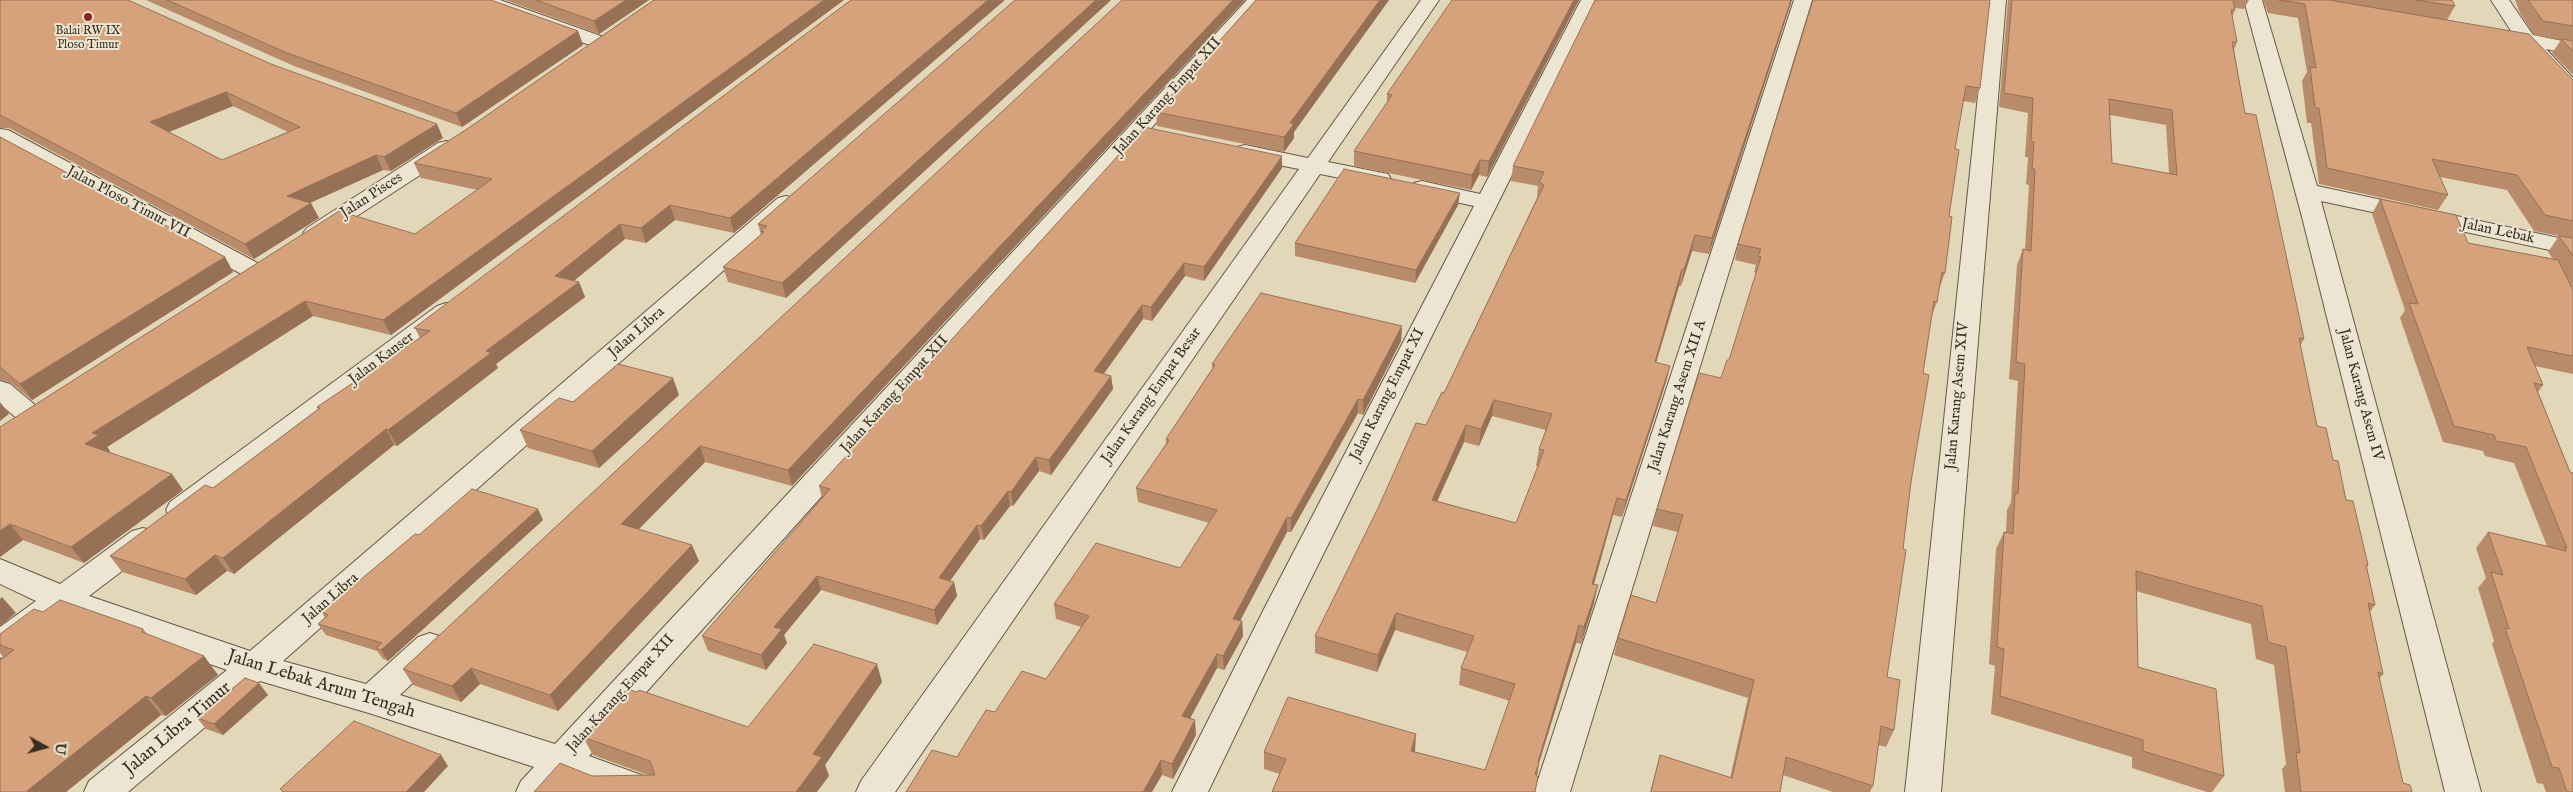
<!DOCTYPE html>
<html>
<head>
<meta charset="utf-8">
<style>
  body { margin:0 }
  #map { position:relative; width:2573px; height:792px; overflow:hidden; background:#e2d7b9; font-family:"IM FELL English",serif }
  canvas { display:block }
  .north { position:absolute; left:20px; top:722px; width:50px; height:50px; -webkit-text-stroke:4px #ece5d2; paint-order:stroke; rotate:97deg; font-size:14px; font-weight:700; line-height:20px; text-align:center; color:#3b2e1f }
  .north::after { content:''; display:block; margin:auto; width:18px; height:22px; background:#3b2e1f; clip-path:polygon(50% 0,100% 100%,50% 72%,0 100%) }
</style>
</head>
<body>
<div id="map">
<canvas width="2573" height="792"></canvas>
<div class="north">U</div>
</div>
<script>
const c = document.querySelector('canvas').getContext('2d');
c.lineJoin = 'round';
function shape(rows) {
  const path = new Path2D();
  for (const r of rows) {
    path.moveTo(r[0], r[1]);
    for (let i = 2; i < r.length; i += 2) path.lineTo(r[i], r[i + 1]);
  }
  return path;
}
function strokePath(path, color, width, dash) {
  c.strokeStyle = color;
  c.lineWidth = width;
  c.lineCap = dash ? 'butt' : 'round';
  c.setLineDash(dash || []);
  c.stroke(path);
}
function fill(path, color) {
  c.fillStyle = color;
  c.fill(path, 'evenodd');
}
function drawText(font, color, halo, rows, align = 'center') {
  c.font = font + ' "IM FELL English",serif';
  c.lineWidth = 4;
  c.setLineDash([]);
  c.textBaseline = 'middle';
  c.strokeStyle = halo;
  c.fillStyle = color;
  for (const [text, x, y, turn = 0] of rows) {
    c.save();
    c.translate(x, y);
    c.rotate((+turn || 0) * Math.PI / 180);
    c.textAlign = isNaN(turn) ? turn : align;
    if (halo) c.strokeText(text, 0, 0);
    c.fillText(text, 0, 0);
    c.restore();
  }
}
const street = shape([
  [474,0,500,0,609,39,612,43,609,47,595,47,477,4,474,0],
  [1247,0,1266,0,589,756,658,781,663,792,602,792,568,779,557,792,516,792,521,781,534,767,372,714,260,681,128,792,84,792,89,781,227,670,66,613,12,654,0,658,0,627,36,601,0,584,0,559,60,584,132,531,143,528,154,531,158,539,154,547,89,596,250,651,778,198,786,196,794,198,797,203,794,208,283,661,366,684,418,637,430,633,442,637,447,646,442,655,400,695,555,744,1247,0],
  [1421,0,1439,0,1328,162,1388,174,1391,179,1388,184,1380,186,1320,174,895,792,856,792,861,781,1299,169,1237,157,1234,152,1237,147,1245,145,1308,158,1421,0],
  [1581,0,1599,0,1296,609,1208,792,1172,792,1264,609,1474,206,1414,193,1411,188,1414,183,1422,181,1480,194,1581,0],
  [1794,0,1812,0,1570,792,1534,792,1794,0],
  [1988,0,2006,0,1941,792,1905,792,1988,0],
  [2244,0,2262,0,2317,186,2573,241,2573,255,2321,201,2481,792,2445,792,2302,217,2244,0],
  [2491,0,2509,0,2533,35,2573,43,2573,55,2546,49,2573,78,2573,96,2566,94,2519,44,2494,39,2491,35,2494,31,2511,31,2491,0],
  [0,129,8,130,265,267,268,272,265,277,256,279,247,277,0,144,0,129],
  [446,141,454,143,457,148,454,153,323,238,315,240,307,238,303,233,307,228,438,143,446,141],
  [446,303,455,306,459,311,455,316,192,518,181,521,170,518,166,510,170,502,437,306,446,303],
  [0,381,10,384,41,410,45,416,41,422,31,425,21,422,0,404,0,381]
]);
const wall = shape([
  [0,0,271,64,443,138,391,171,383,170,310,203,319,218,254,259,9,128,0,128],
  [233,106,288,132,222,160,169,132],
  [146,0,491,0,578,31,583,45,462,127,294,66],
  [505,0,649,0,599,34],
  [654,0,844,0,391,335,313,316,107,447,110,451,109,452,183,490,84,563,23,540,0,557,0,427,415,234,478,190,421,178,414,163,467,129],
  [851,0,734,233,675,220,646,243,625,239,574,281,579,282,585,297,496,364,498,368,397,446,394,445,234,574,227,571,196,595,122,572,110,556,213,488,318,409,317,407,420,338,415,328],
  [1015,0,1111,0,786,298,728,282,723,267,761,235,758,224],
  [1122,0,792,486,705,462,639,529,699,561,558,711,480,684,461,702,413,685,403,669],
  [1256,0,1389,0,1294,132,1294,138,1284,152,1157,126,1156,112],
  [1579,0,1487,177,1479,175,1471,190,1354,166,1354,151,1387,103,1387,94],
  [1792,0,1709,254,1692,251,1681,286,1679,286,1656,363,1670,366,1666,382,1622,517,1613,515,1594,584,1594,603,1581,644,1576,643,1539,763,1537,776,1280,774,1264,769,1264,752,1415,752,1485,770,1510,701,1459,685,1461,668,1467,652,1395,630,1377,672,1315,653,1315,636,1426,425,1444,393,1537,198,1538,186,1511,181,1513,166],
  [1492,416,1546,430,1539,449,1536,466,1538,466,1516,523,1437,501,1464,442,1479,446],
  [1813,0,1980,88,1975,103,1963,101,1955,149,1949,216,1945,273,1939,289,1937,302,1932,315,1923,373,1911,482,1887,677,1894,730,1886,747,1878,745,1873,786,1870,792,1833,792,1783,775,1780,792,1650,792,1660,755,1730,778,1748,698,1614,655,1618,638,1656,603,1678,532,1653,526,1657,509,1729,360,1756,273,1754,272,1756,265,1735,260,1738,244],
  [2008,0,2249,0,2244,9,2235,8,2235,10,2232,17,2237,42,2234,50,2245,113,2304,339,2300,346,2317,426,2333,460,2368,565,2367,568,2375,605,2370,612,2383,674,2379,679,2403,783,2412,792,2285,792,2282,769,2286,764,2274,665,2256,659,2251,624,2136,591,2138,667,2224,776,2212,792,2207,792,2132,768,2132,757,1991,714,1995,666,1989,664,1996,549,2004,532,2006,532,2007,510,2011,502,2018,381,2009,379,2017,265,2023,249,2025,249,2029,185,2026,184,2028,157,2025,157,2028,113,1999,107],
  [2110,115,2166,125,2169,174,2112,163],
  [2263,0,2452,0,2455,6,2447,20,2573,80,2573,288,2571,285,2573,290,2573,374,2535,366,2543,385,2538,392,2570,472,2573,792,2546,792,2543,784,2537,783,2492,644,2494,641,2478,588,2486,578,2476,548,2488,532,2547,546,2514,463,2485,456,2483,451,2443,442,2400,318,2405,310,2372,214,2380,199,2468,243,2553,259,2548,252,2559,236,2534,231,2507,190,2440,177,2448,195,2438,210,2319,184,2311,123,2307,123,2302,81,2307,72,2298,18,2268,13],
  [2515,0,2573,0,2573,75,2552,53,2561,40,2534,35,2520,13],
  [0,137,225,257,233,272,32,400,11,383,0,380],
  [1282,168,1204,281,1185,276,1152,321,1143,319,1104,374,1111,376,1113,389,1051,475,1039,471,1013,506,1010,506,984,540,980,539,950,581,954,582,957,596,937,625,821,590,784,635,787,643,766,670,708,651,702,636,822,498,819,486],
  [1458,205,1415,283,1295,256,1295,243],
  [1402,326,1401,341,1363,415,1358,413,1291,532,1287,532,1240,621,1242,621,1243,636,1224,670,1217,668,1190,719,1196,735,1173,779,1162,775,957,757,995,712,1046,679,1081,627,1056,619,1054,604,1180,568,1209,523,1138,502,1136,488,1166,444,1166,439,1212,369,1212,364],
  [679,395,599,468,528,448,520,430,573,402],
  [543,520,388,661,383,659,377,651,326,635,318,624,325,618,322,612,419,535],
  [43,612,143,629,147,634,204,656,218,675,166,716,161,715,66,792,0,792,4,658,0,653,0,634],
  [882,682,825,765,829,776,648,775,593,755,583,737,748,727],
  [268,695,223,735,206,729,197,718]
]);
const shadedWall = shape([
  [626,0,649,0,599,34,594,21],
  [824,0,844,0,391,335,383,320],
  [988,0,1005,0,734,233,730,218],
  [1096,0,1111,0,786,298,782,283],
  [1233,0,1245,0,792,486,788,470],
  [1380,0,1389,0,1294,132,1294,138,1284,152,1284,137,1290,123],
  [1574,0,1579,0,1487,177,1489,161],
  [1791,0,1792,0,1709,254,1712,238],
  [578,31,583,45,462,127,456,113],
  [226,92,233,106,159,136,150,122],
  [437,124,443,138,391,171,384,157],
  [376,155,383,170,294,210,287,196],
  [1282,156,1282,168,1204,281,1204,267],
  [1480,160,1479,175,1471,190,1472,175],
  [1460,193,1458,205,1415,283,1416,270],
  [311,203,319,218,254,259,245,244],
  [670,205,675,220,646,243,641,228],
  [620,224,625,239,561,291,555,276],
  [1695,235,1692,251,1681,286,1684,270],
  [225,257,233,272,32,400,20,384],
  [1184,263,1185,276,1152,321,1151,307],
  [1682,269,1679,286,1651,379,1655,362],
  [579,282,585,297,496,364,498,368,397,446,388,430,486,351],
  [305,301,313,316,107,447,110,451,97,460,85,444,92,433],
  [1142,305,1143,319,1095,385,1094,371],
  [1402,326,1401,341,1363,415,1363,400],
  [1670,366,1666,382,1622,517,1626,500],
  [1111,376,1113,389,1051,475,1049,460],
  [673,378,679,395,599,468,592,451],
  [1358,399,1358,413,1291,532,1291,518],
  [1494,400,1492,416,1479,446,1481,429],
  [0,402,9,414,0,421],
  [1466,425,1464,442,1430,517,1432,500],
  [386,429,394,445,234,574,223,558],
  [700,446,705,462,628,540,621,524],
  [1036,457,1039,471,1013,506,1011,492],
  [172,474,183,490,84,563,71,547],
  [1008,491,1010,506,984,540,981,526],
  [1617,498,1613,515,1589,601,1592,584],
  [538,509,543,520,388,661,381,650],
  [1287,517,1287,532,1233,634,1233,619],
  [10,524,23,540,0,557,0,531],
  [977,525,980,539,942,592,939,578],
  [692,545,699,561,558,711,550,695],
  [215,555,227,571,196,595,185,579],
  [817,576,821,590,784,635,787,643,766,670,761,655,774,627],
  [954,582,957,596,937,625,934,610],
  [1598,585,1594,603,1581,644,1584,627],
  [2,597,16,613,0,626,0,599],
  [1396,613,1395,630,1377,672,1378,655],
  [1242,621,1243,636,1224,670,1223,656],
  [1579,625,1576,643,1538,766,1539,763,1536,780,1532,791,1538,762],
  [1217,654,1217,668,1183,731,1182,716],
  [204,656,218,675,166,716,151,698],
  [877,664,882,682,825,765,829,776,817,792,796,792,813,754],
  [471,668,480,684,461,702,452,686],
  [259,683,268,695,223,735,214,724],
  [146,696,161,715,66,792,29,792,27,791],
  [1195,720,1196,735,1173,779,1172,764],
  [1416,734,1415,752,1411,751],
  [441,755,448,766,424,792,406,792],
  [1161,760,1162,775,1152,792,1143,792]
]);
const building = shape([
  [0,0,128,0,271,64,437,124,384,157,376,155,287,196,311,203,245,244,0,115,0,0],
  [226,92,300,127,222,160,150,122,226,92],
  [167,0,491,0,578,31,456,113,287,53,167,0],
  [536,0,626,0,594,21,536,0],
  [654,0,824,0,383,320,305,301,92,433,99,435,85,444,172,474,71,547,10,524,0,531,0,427,339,211,415,234,492,179,414,163,467,129,654,0],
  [851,0,988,0,730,218,670,205,641,228,620,224,555,276,579,282,486,351,491,353,388,430,386,429,223,558,215,555,185,579,110,556,205,485,213,488,320,408,317,407,430,331,414,328,851,0],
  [1015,0,1096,0,782,283,723,267,764,232,761,231,767,226,758,224,1015,0],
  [1122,0,1233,0,788,470,700,446,621,524,692,545,550,695,471,668,452,686,403,669,1122,0],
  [1256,0,1380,0,1290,123,1294,124,1284,137,1156,112,1256,0],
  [1452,0,1574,0,1489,161,1480,160,1472,175,1354,151,1392,95,1387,94,1452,0],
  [1595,0,1791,0,1712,238,1695,235,1684,270,1682,269,1655,362,1670,366,1626,500,1617,498,1592,584,1598,585,1584,627,1579,625,1538,762,1539,763,1535,774,1538,777,1535,792,1272,792,1286,759,1264,752,1288,697,1416,734,1411,751,1485,770,1515,684,1461,668,1474,636,1396,613,1378,655,1315,636,1379,506,1416,423,1426,425,1442,392,1444,393,1544,185,1539,182,1544,172,1513,166,1595,0],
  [1494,400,1552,414,1539,449,1544,450,1516,523,1432,500,1466,425,1481,429,1494,400],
  [1813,0,1990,0,1980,88,1966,86,1955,149,1959,150,1949,216,1952,217,1945,273,1942,272,1937,302,1934,301,1923,373,1929,375,1911,482,1903,549,1906,550,1887,677,1900,680,1894,730,1881,726,1873,786,1786,757,1780,792,1651,792,1660,755,1732,778,1754,680,1618,638,1631,595,1656,603,1683,515,1657,509,1699,373,1721,378,1727,360,1729,360,1761,257,1758,256,1761,249,1738,244,1813,0],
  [2012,0,2233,0,2235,10,2231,10,2237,42,2232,42,2245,113,2256,115,2304,339,2299,338,2317,426,2326,428,2333,460,2338,461,2346,500,2353,501,2368,565,2366,565,2375,605,2368,603,2383,674,2378,672,2403,783,2410,785,2412,792,2301,792,2296,752,2300,753,2286,647,2268,642,2262,606,2136,571,2138,667,2216,689,2224,776,2143,751,2143,740,2000,696,2004,649,1997,647,2004,532,2013,534,2015,493,2018,494,2025,364,2016,362,2023,249,2031,251,2035,169,2032,169,2034,142,2031,141,2033,98,2004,93,2012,0],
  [2109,99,2172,110,2177,175,2112,163,2109,99],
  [2279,0,2329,0,2529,34,2573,80,2573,221,2545,215,2517,175,2432,159,2448,195,2327,168,2319,108,2315,108,2310,67,2316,68,2305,4,2279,0],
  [2416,0,2452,0,2455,6,2416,0],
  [2528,0,2573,0,2573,26,2543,21,2528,0],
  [2561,39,2573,41,2573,51,2561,39],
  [1144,127,1282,156,1204,267,1184,263,1151,307,1142,305,1094,371,1111,376,1049,460,1036,457,1011,492,1008,491,981,526,977,525,939,578,954,582,934,610,817,576,774,627,782,629,761,655,702,636,830,489,819,486,1144,127],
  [0,137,225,257,20,384,0,367,0,137],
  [1344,169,1460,193,1416,270,1295,243,1344,169],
  [2380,199,2456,215,2468,243,2558,260,2573,290,2573,356,2527,347,2543,385,2534,383,2570,472,2573,473,2573,792,2567,792,2559,768,2552,767,2505,628,2509,629,2491,572,2503,575,2488,532,2566,551,2565,547,2567,548,2526,447,2496,441,2494,435,2454,426,2409,303,2418,304,2380,199],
  [2559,236,2573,238,2573,256,2559,236],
  [1261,293,1402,326,1363,400,1358,399,1291,518,1287,517,1233,619,1242,621,1223,656,1217,654,1182,716,1195,720,1172,764,1161,760,1143,792,906,792,932,750,957,757,986,710,995,712,1022,671,1046,679,1089,616,1054,604,1096,543,1180,568,1217,510,1136,488,1169,440,1166,439,1215,365,1212,364,1261,293],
  [618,364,673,378,592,451,520,430,559,398,573,402,618,364],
  [472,489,538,509,381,650,376,648,382,643,318,624,328,615,322,612,415,534,419,535,472,489],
  [60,600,143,629,142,632,204,656,151,698,146,696,27,791,30,792,0,792,0,660,14,650,0,645,0,634,34,609,43,612,60,600],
  [814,644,877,664,813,754,822,757,796,792,534,792,560,763,592,776,655,775,650,761,583,737,627,689,637,692,639,690,748,727,814,644],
  [245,678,259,683,214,724,197,718,245,678],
  [354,721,441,755,406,792,282,792,283,791,280,789,354,721]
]);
const markers = [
  [88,17,5,"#8f2418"]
];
const farPoinames = [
  ["Balai RW IX",88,32],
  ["Ploso Timur",88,46]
];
const streetNames = [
  ["Jalan Karang Empat XII",1168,97,-48],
  ["Jalan Pisces",372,196,-33],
  ["Jalan Ploso Timur VII",128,203,28],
  ["Jalan Lebak",2498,232,12],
  ["Jalan Libra",637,333,-41],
  ["Jalan Kanser",382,359,-37],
  ["Jalan Karang Empat XII",895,395,-48],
  ["Jalan Karang Empat XI",1388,395,-63],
  ["Jalan Karang Asem IV",2360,395,75],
  ["Jalan Karang Empat Besar",1152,396,-55],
  ["Jalan Karang Asem XII A",1678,396,-72],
  ["Jalan Karang Asem XIV",1958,396,-85],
  ["Jalan Libra",331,599,-41],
  ["Jalan Karang Empat XII",621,694,-48]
];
const nearStreetnames = [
  ["Jalan Lebak Arum Tengah",321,685,17],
  ["Jalan Libra Timur",178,729,-40]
];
strokePath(street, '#655846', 2);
fill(street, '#ece5d2');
fill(wall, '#b88b6a');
fill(shadedWall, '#967156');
fill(building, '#d6a27b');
strokePath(building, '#967156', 1);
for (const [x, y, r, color] of markers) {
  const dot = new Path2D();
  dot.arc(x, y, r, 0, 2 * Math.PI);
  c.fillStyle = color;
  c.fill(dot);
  strokePath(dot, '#ece5d2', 2);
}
drawText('12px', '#3b2e1f', '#ece5d2', farPoinames);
drawText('15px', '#3b2e1f', '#ece5d2', streetNames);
drawText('18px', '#3b2e1f', '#ece5d2', nearStreetnames);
</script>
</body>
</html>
